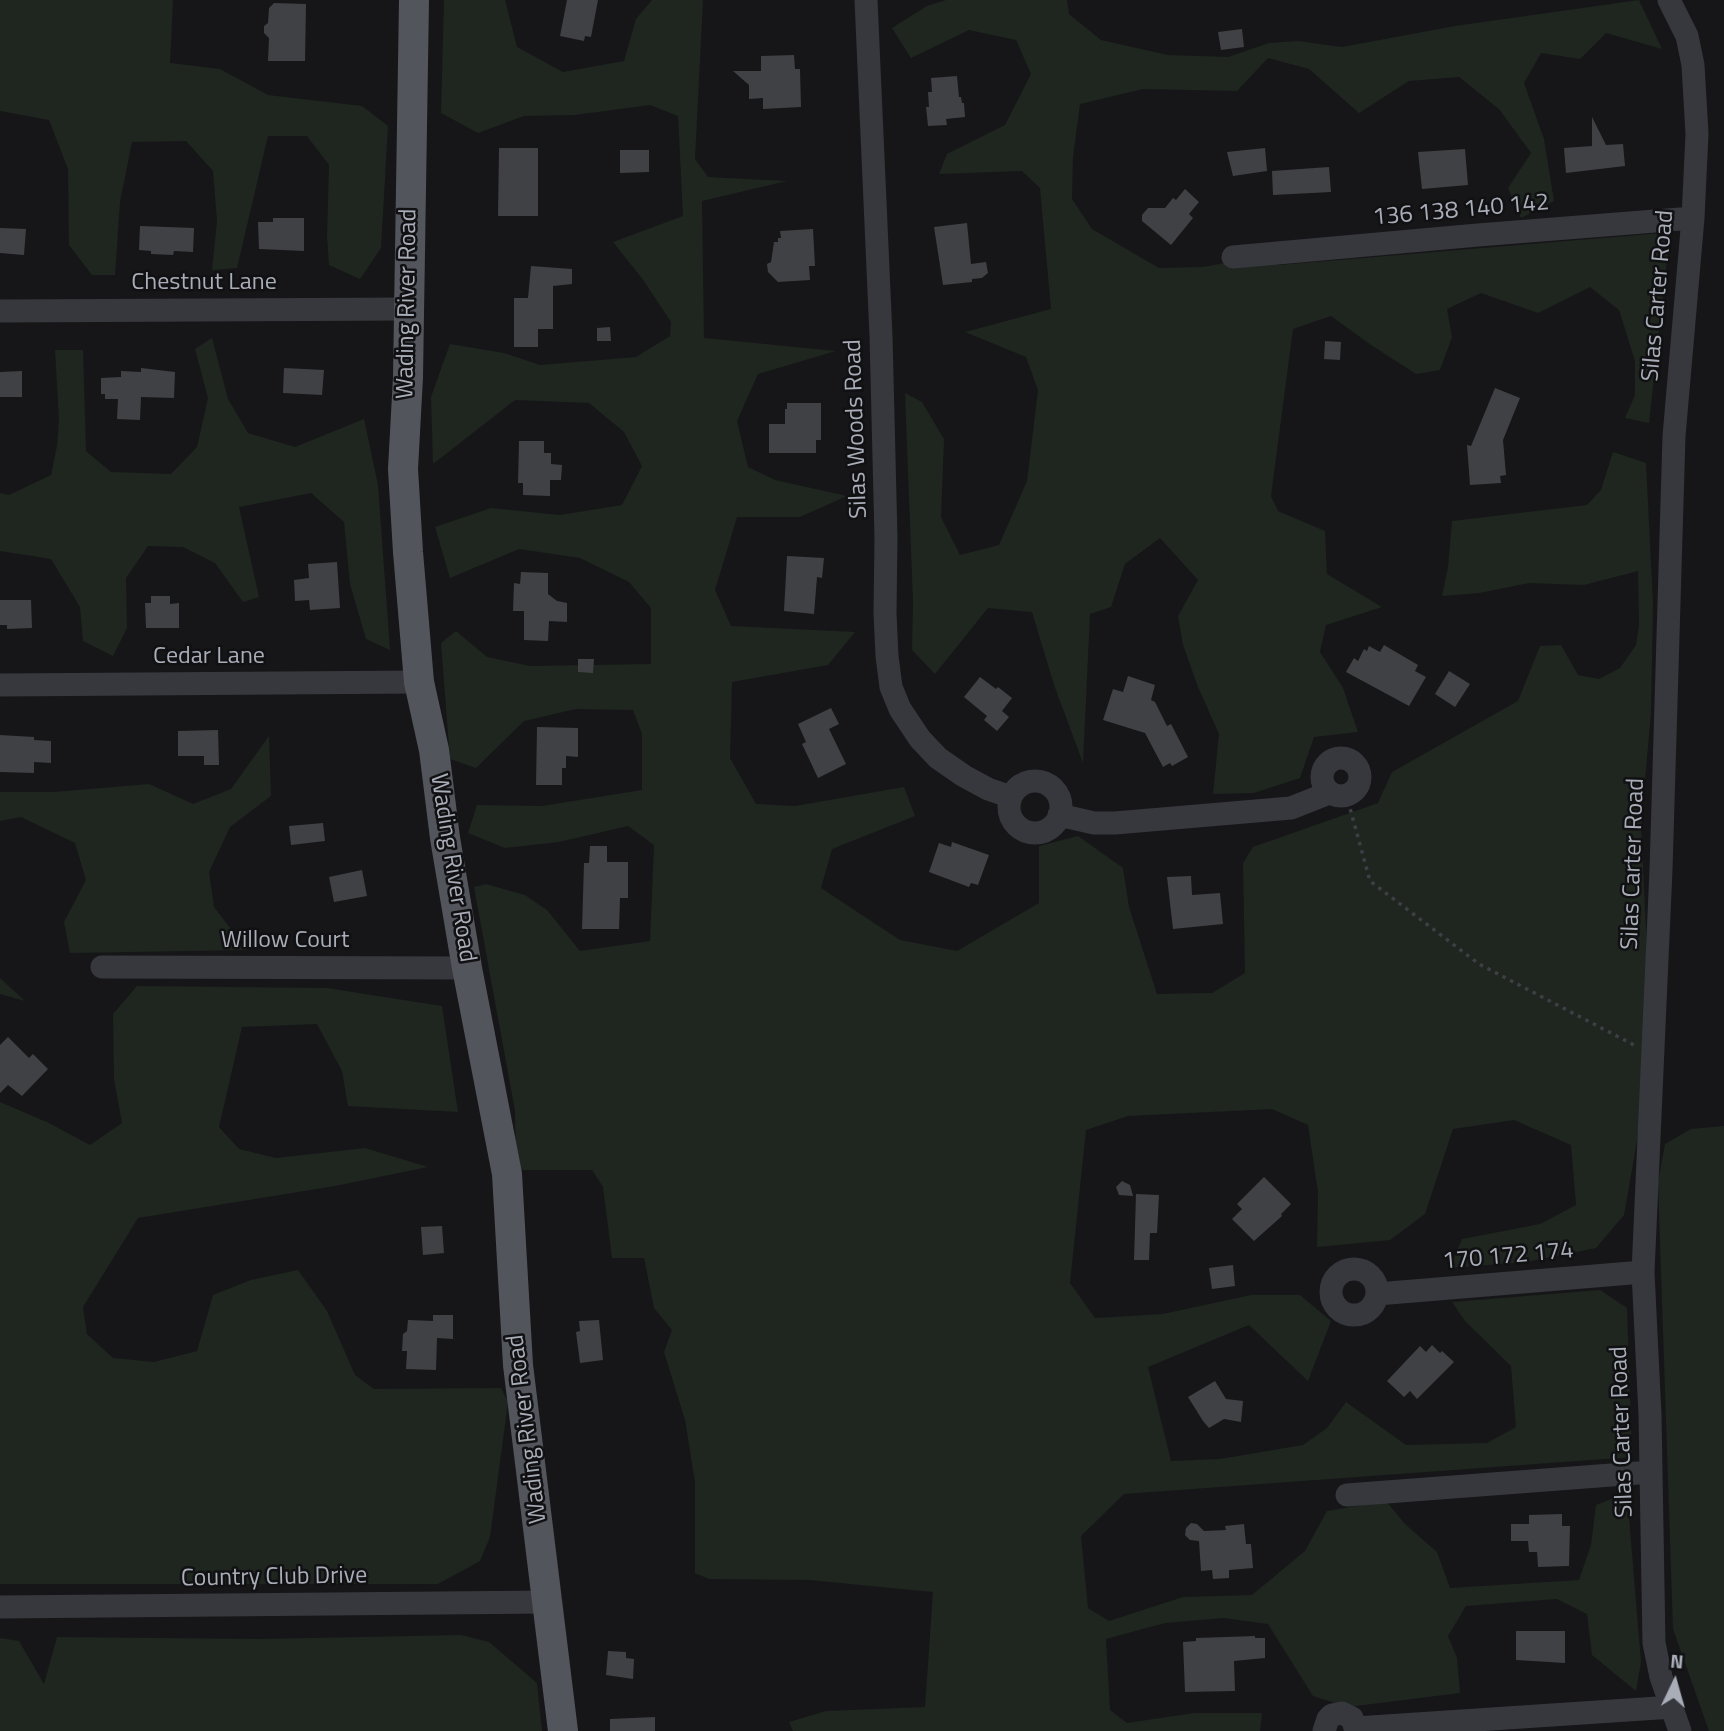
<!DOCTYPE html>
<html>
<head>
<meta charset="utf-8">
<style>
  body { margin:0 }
  #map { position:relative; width:1724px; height:1731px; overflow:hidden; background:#161618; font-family:"Titillium Web",sans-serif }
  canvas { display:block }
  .north { position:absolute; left:1640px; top:1647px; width:70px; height:70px; -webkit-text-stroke:5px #111113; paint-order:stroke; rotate:5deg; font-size:19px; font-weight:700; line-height:28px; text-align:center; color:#a8adb8 }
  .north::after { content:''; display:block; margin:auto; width:24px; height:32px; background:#a8adb8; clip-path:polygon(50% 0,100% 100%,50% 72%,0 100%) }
</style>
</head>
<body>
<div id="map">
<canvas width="1724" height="1731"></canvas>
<div class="north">N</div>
</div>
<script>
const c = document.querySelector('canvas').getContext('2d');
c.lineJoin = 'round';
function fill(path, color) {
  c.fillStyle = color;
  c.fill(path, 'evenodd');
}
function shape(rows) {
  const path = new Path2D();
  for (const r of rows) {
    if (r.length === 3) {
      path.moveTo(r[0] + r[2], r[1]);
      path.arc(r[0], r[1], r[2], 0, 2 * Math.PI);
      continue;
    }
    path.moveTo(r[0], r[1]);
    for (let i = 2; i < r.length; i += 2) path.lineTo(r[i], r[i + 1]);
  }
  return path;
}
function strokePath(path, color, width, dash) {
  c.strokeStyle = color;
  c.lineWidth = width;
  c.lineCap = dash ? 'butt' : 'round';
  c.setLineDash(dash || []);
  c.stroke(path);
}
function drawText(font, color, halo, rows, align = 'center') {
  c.font = font + ' "Titillium Web",sans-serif';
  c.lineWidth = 5;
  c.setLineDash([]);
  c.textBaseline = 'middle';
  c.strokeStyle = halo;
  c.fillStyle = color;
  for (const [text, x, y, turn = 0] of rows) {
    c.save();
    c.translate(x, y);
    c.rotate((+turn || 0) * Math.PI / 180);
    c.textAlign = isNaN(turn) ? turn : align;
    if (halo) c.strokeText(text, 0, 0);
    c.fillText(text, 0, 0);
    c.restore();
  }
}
const green = shape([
  [0,0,173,0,170,63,220,69,268,95,362,106,388,126,381,248,360,279,329,265,327,236,329,165,307,136,268,136,237,268,212,270,217,221,213,171,186,141,132,142,120,202,115,275,92,275,69,245,68,169,49,120,0,111],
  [444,0,505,0,517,47,563,72,624,61,636,19,652,0,703,0,695,159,708,177,787,181,702,201,704,338,836,351,758,374,737,421,748,467,775,480,847,496,800,517,737,517,715,590,731,626,855,632,828,665,732,682,730,758,756,804,795,806,904,787,915,816,832,849,821,888,900,940,957,951,1039,903,1039,846,1078,836,1123,868,1129,907,1157,994,1212,993,1245,973,1243,863,1253,847,1378,803,1392,772,1518,701,1540,646,1561,645,1578,675,1599,679,1620,668,1636,645,1639,625,1638,571,1584,585,1529,583,1479,593,1442,596,1448,567,1452,521,1587,505,1601,490,1613,452,1646,463,1653,603,1651,712,1641,826,1652,1055,1624,1215,1596,1248,1526,1262,1450,1268,1462,1239,1540,1224,1576,1205,1571,1145,1514,1120,1453,1129,1425,1214,1390,1240,1317,1247,1318,1192,1308,1125,1272,1109,1128,1116,1086,1130,1070,1283,1095,1318,1163,1314,1251,1295,1300,1295,1331,1321,1308,1381,1249,1325,1148,1367,1171,1461,1220,1459,1303,1445,1327,1428,1346,1402,1406,1445,1487,1443,1516,1427,1511,1366,1465,1321,1452,1302,1600,1290,1627,1308,1632,1457,1124,1494,1081,1536,1088,1608,1109,1621,1183,1597,1252,1595,1305,1551,1327,1511,1386,1501,1405,1524,1437,1552,1450,1588,1579,1580,1591,1545,1596,1505,1627,1493,1641,1662,1636,1691,1592,1655,1587,1614,1557,1599,1466,1606,1448,1636,1457,1658,1460,1693,1348,1707,1313,1696,1268,1624,1224,1618,1165,1623,1106,1639,1110,1710,1127,1723,1194,1713,1262,1713,1260,1731,793,1731,789,1722,826,1711,925,1707,933,1592,809,1580,709,1579,695,1573,695,1482,685,1420,664,1352,672,1330,654,1308,644,1258,612,1258,603,1187,592,1170,523,1170,516,1164,515,1111,474,887,486,884,525,895,547,910,580,951,650,941,654,845,628,826,559,842,505,848,468,833,477,805,542,806,642,790,642,734,633,710,576,709,524,721,476,768,450,759,441,643,456,631,487,657,530,666,651,664,651,608,629,582,580,558,519,549,450,578,435,527,491,508,560,515,622,505,642,466,624,432,589,403,515,400,433,464,431,397,450,344,504,353,540,365,636,357,670,336,671,322,644,281,613,242,683,216,678,116,650,105,575,115,524,116,478,133,441,113],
  [946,0,1067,0,1069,14,1101,40,1168,55,1228,57,1269,43,1298,41,1342,47,1455,26,1639,0,1662,49,1606,33,1580,59,1541,53,1524,83,1544,139,1554,201,1521,218,1508,188,1531,153,1499,109,1459,77,1409,81,1359,113,1309,69,1268,58,1237,91,1143,89,1080,104,1073,157,1072,199,1092,229,1159,268,1203,267,1258,257,1279,265,1663,233,1668,251,1649,423,1625,418,1635,395,1635,361,1619,310,1590,287,1538,313,1481,293,1447,309,1452,337,1440,370,1416,374,1371,345,1331,316,1293,329,1271,496,1278,511,1325,531,1327,574,1382,607,1326,625,1320,652,1343,688,1358,732,1314,737,1300,778,1254,793,1213,794,1219,734,1198,687,1183,645,1178,616,1198,580,1160,538,1125,564,1111,607,1090,614,1083,763,1054,685,1032,612,988,608,935,674,912,650,913,601,905,393,922,402,944,439,941,517,960,555,999,545,1027,481,1038,390,1026,357,965,332,1051,309,1040,188,1022,171,939,174,947,154,1005,125,1031,74,1016,40,969,30,911,58,892,28,927,6],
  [212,338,228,399,248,433,295,447,364,419,378,485,390,650,366,639,350,584,344,522,311,493,239,507,259,597,243,602,215,563,183,547,148,546,126,578,127,628,113,656,83,641,80,607,51,559,0,551,0,493,9,495,51,475,57,446,59,419,55,350,83,350,86,451,111,472,171,474,197,447,208,398,195,349],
  [269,736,271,796,230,827,209,872,214,907,247,950,70,953,64,922,86,880,75,843,21,817,0,821,0,792,54,792,149,784,193,804,231,789],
  [0,978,25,1001,0,994],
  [137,986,327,988,442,1006,458,1112,348,1106,342,1071,317,1024,242,1027,219,1127,239,1149,276,1158,365,1148,428,1167,335,1186,138,1218,83,1307,87,1334,113,1358,154,1362,197,1351,213,1295,251,1280,298,1270,327,1311,355,1375,374,1389,501,1388,508,1402,490,1537,480,1561,438,1584,0,1584,0,1102,49,1123,90,1145,122,1123,114,1079,113,1014],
  [1724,1126,1724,1731,1709,1731,1673,1629,1658,1182,1665,1144,1691,1129],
  [461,1635,489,1642,537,1683,542,1731,0,1731,0,1638,19,1641,44,1684,57,1637,261,1639]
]);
const building = shape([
  [567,0,598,0,591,37,585,36,584,41,560,36],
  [274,3,306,4,305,61,268,61,269,38,264,33,264,26,268,23,269,8],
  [1242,29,1244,47,1221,50,1218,32],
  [794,55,795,69,800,69,801,107,763,109,763,98,749,99,749,85,733,71,761,71,761,56],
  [957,76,959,97,961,97,962,103,964,103,965,117,946,119,947,125,928,126,926,107,929,107,928,92,932,92,931,78],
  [1592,117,1606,145,1623,144,1625,166,1566,173,1564,148,1592,146],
  [499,148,538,148,538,216,498,216],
  [1265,148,1267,171,1233,176,1227,152],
  [1465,149,1468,185,1422,189,1418,152],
  [620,150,649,150,649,172,620,173],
  [1329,167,1331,192,1273,195,1272,171],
  [1185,189,1199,202,1189,214,1193,218,1171,245,1142,221,1142,215,1148,208,1165,208,1173,198,1176,200],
  [273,218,304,218,304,251,259,249,258,222,273,222],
  [967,223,971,264,986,262,988,273,982,278,972,279,972,282,943,285,934,227],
  [140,226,194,228,193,252,174,251,173,255,151,254,151,251,139,250],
  [0,228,26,229,24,255,0,253],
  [813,229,815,266,809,266,810,280,778,282,768,272,767,264,771,262,774,242,778,242,778,238,781,238,780,231],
  [531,266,572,269,572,284,553,286,553,329,538,329,538,347,514,347,514,298,528,298],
  [610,327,611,341,597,341,597,328],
  [1325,341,1341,342,1340,360,1324,359],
  [141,368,175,372,174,398,141,397,140,420,117,419,118,399,105,399,105,394,101,394,101,378,121,377,121,371,141,372],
  [284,368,324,370,322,395,283,393],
  [22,371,22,397,0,397,0,372],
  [1495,388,1520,398,1503,440,1506,475,1500,476,1501,483,1470,485,1467,445,1471,446],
  [787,403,821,403,821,440,816,440,816,453,769,453,769,424,785,424,785,409,787,409],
  [519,441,544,441,544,453,551,453,551,464,562,465,561,480,550,480,550,496,523,495,523,483,518,483],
  [787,556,824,558,822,578,817,577,814,614,784,611],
  [337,562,340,608,310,610,309,600,295,601,294,580,309,578,308,564],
  [521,572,548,573,548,594,557,601,567,603,567,622,549,621,548,641,524,640,524,611,513,611,514,583,520,584],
  [151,596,170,596,170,604,179,603,179,628,146,628,145,603,151,603],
  [0,600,31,600,32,628,7,629,7,625,0,625],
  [1384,645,1418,665,1415,671,1426,677,1409,706,1346,672,1354,658,1358,661,1364,649,1367,651,1369,646,1380,652],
  [578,659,594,659,593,673,578,672],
  [1449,671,1470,684,1455,707,1435,694],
  [1128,676,1155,685,1151,700,1155,702,1167,726,1171,724,1188,757,1172,766,1170,763,1163,767,1145,733,1103,720,1113,689,1123,692],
  [980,677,996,689,998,687,1012,698,1002,711,1009,717,997,731,984,720,987,716,964,697],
  [831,708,839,724,829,729,846,764,818,778,802,744,806,742,798,724],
  [537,727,578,728,578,757,566,756,566,768,562,768,562,785,536,785],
  [218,730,219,765,204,765,204,756,178,756,178,731],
  [0,735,34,737,34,740,51,741,51,763,34,762,34,773,0,772],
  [323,823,325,841,291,845,289,826],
  [952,842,989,855,978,885,971,883,969,887,929,872,939,843,951,847],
  [590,846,607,846,607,862,628,862,628,898,620,898,619,929,582,929,584,863,589,863],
  [362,870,367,896,334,902,329,877],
  [1191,876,1192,895,1220,893,1223,924,1173,929,1167,877],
  [8,1037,29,1058,33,1054,48,1069,22,1096,8,1085,0,1093,0,1045],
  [1264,1177,1291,1204,1281,1214,1282,1216,1254,1241,1232,1219,1242,1209,1237,1204],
  [1122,1181,1130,1185,1133,1196,1119,1195,1116,1187],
  [1136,1194,1159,1195,1157,1233,1150,1233,1149,1260,1134,1260],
  [442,1226,444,1253,423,1255,421,1227],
  [1233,1265,1235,1286,1212,1289,1209,1268],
  [433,1315,453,1315,453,1339,437,1338,436,1370,406,1369,407,1351,402,1351,403,1334,407,1331,408,1320,433,1321],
  [599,1320,603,1360,580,1363,576,1332,580,1331,579,1321],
  [1432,1345,1440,1353,1442,1351,1454,1362,1417,1399,1410,1391,1404,1397,1387,1381,1420,1346,1426,1352],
  [1215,1381,1226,1399,1243,1401,1241,1422,1224,1419,1209,1428,1203,1421,1188,1397],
  [1562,1514,1562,1526,1570,1526,1569,1566,1538,1567,1537,1552,1529,1552,1528,1541,1511,1541,1511,1524,1529,1524,1529,1515],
  [1191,1523,1197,1524,1204,1531,1226,1530,1225,1526,1244,1524,1246,1544,1251,1544,1253,1568,1229,1570,1229,1578,1213,1579,1212,1570,1201,1571,1199,1541,1190,1540,1185,1535,1186,1528],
  [1516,1631,1565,1631,1565,1663,1516,1660],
  [1255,1636,1255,1638,1265,1638,1265,1658,1234,1661,1235,1691,1185,1692,1183,1642,1196,1641,1196,1638],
  [608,1651,626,1652,626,1658,634,1659,633,1679,606,1675],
  [655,1717,655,1731,610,1731,610,1719]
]);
const path = shape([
  [1348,801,1370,881,1479,964,1634,1045]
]);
const minor = shape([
  [866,0,881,336,886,538,885,613,887,656,891,687,900,709,920,739,938,758,964,776,988,789,1011,797],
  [1669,0,1687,36,1693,65,1697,134,1693,218,1674,436,1661,870,1643,1272,1650,1415,1654,1643,1661,1677,1680,1731],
  [1233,257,1478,235,1693,218],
  [0,311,409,309],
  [0,685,419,682],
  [1341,777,19],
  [1035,807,26],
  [1059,815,1094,823,1115,823,1291,808,1329,793],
  [102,967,467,968],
  [1354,1292,23],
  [1377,1294,1643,1272],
  [1347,1495,1651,1472],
  [0,1607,549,1602],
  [1356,1728,1673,1707],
  [1324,1731,1328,1719,1332,1715,1342,1713,1352,1718,1356,1731]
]);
const major = shape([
  [414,0,408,377,403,469,408,552,419,682,434,750,445,838,467,968,507,1174,518,1365,563,1731]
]);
const streetNames = [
  ["136 138 140 142",1461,211,-5],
  ["Chestnut Lane",204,283],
  ["Silas Carter Road",1659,296,-85],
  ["Wading River Road",408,304,-89],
  ["Silas Woods Road",857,429,-92],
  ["Cedar Lane",209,657],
  ["Silas Carter Road",1634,864,-88],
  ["Wading River Road",452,868,81],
  ["Willow Court",285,941],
  ["170 172 174",1508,1257,-5],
  ["Wading River Road",528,1429,-97],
  ["Silas Carter Road",1623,1432,-92],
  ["Country Club Drive",274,1578,-1]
];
fill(green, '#1e261f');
fill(building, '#404145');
strokePath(path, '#3d3f44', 3.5, [3.5, 5]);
strokePath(minor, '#37383d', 23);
strokePath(major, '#53555c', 30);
drawText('24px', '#a8adb8', '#111113', streetNames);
</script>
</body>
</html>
